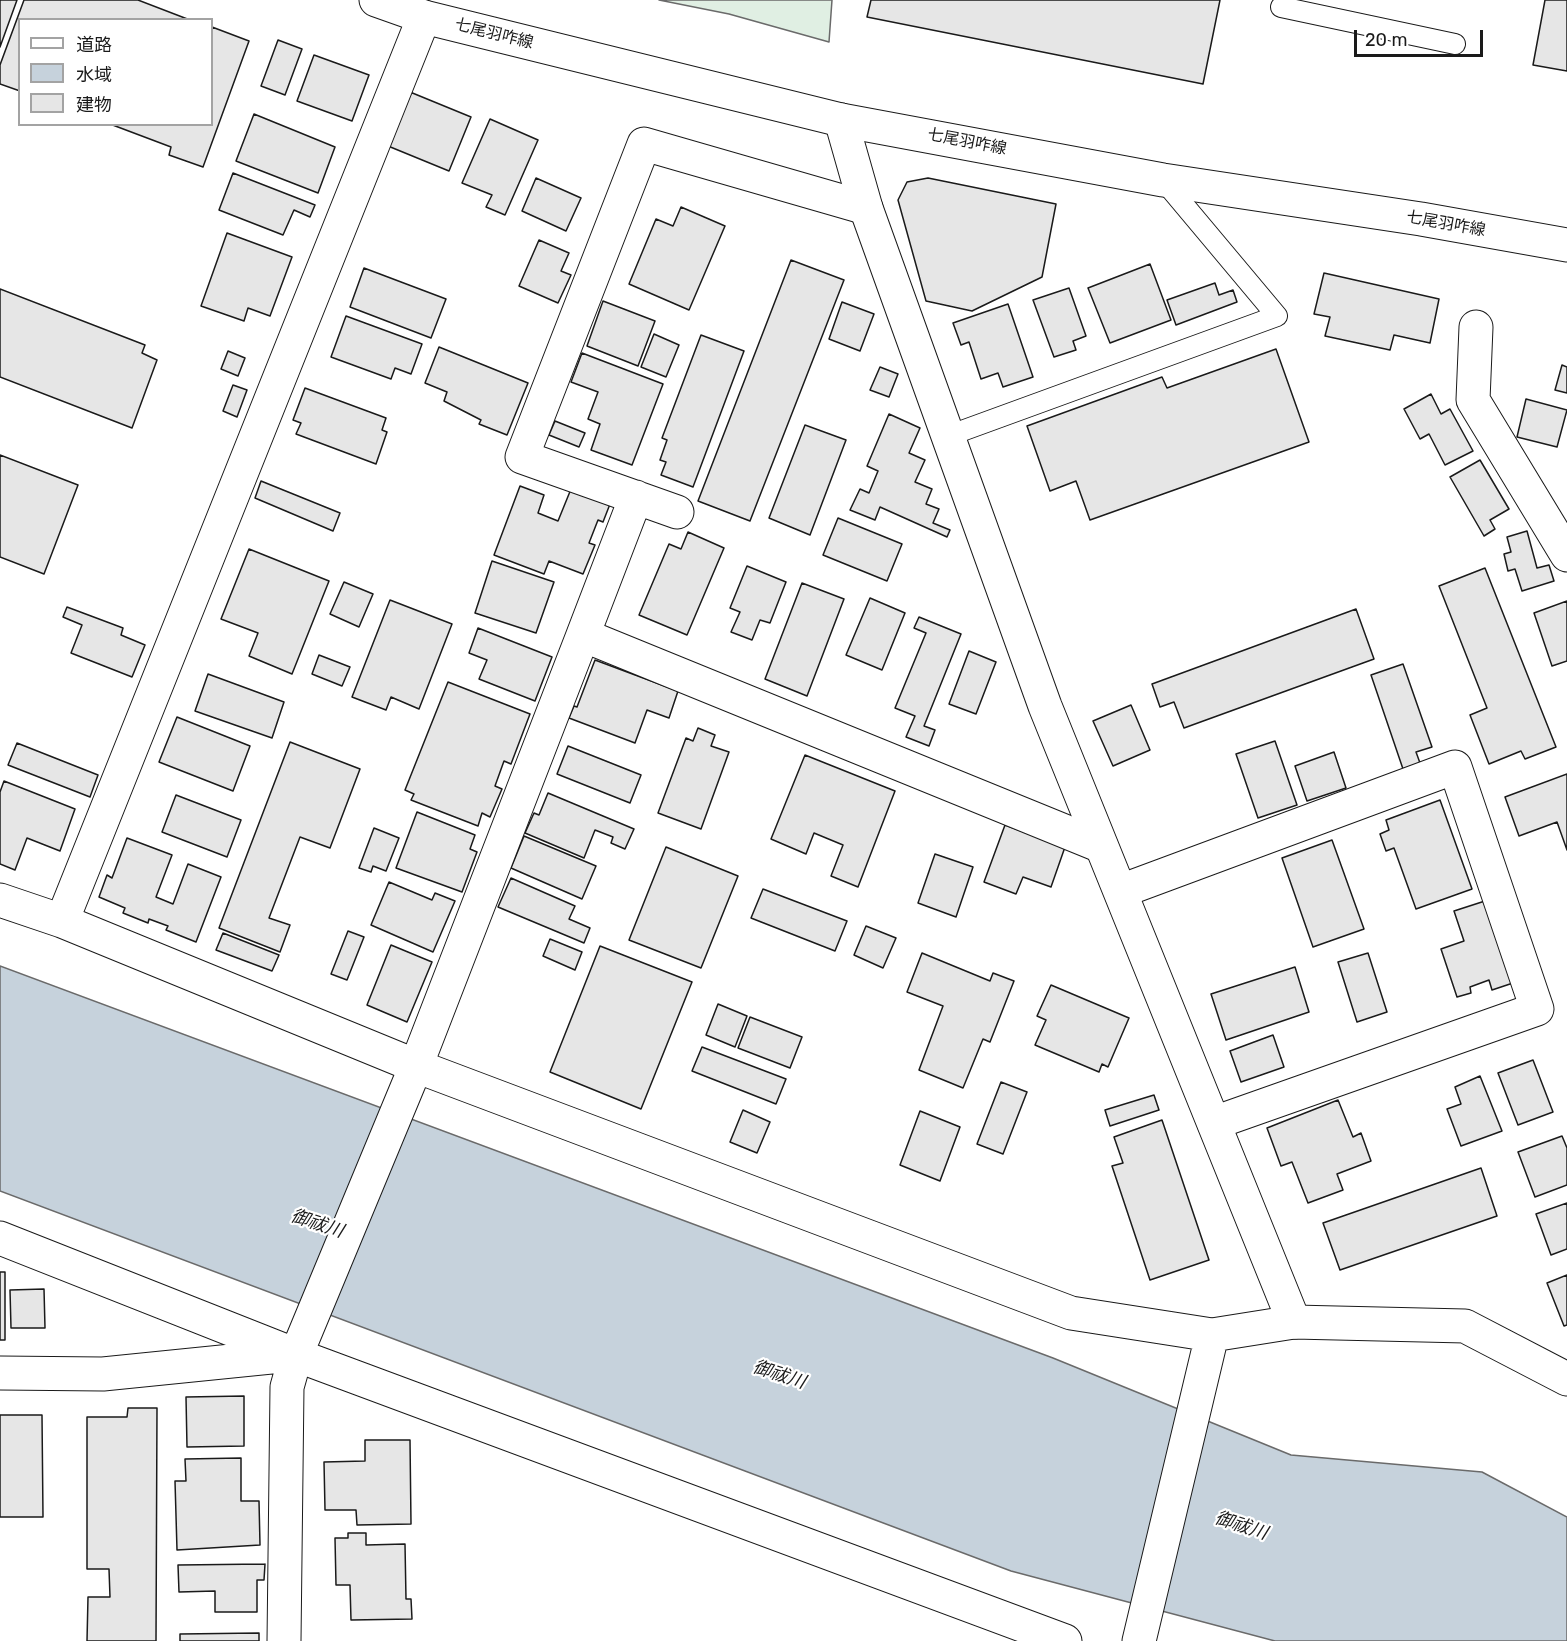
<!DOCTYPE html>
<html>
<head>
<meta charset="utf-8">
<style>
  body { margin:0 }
  #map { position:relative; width:1567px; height:1641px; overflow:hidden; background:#fff; font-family:Rubik,"Noto Sans JP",sans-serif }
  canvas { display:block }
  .legend { position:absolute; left:18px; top:18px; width:195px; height:108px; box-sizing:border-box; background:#fff; border:2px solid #a3a3a3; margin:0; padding:8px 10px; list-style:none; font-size:18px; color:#1a1a1a }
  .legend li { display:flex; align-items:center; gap:12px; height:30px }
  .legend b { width:30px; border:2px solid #a3a3a3 }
  .scale { position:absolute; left:1354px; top:30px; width:129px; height:27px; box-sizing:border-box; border:3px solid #1a1a1a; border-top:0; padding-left:8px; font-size:18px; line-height:21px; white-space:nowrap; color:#1a1a1a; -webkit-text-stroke:4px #fff; paint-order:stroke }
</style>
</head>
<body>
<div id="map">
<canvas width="1567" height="1641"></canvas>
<ul class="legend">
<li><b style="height:8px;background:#fff"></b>道路</li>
<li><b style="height:16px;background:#c6d2dc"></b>水域</li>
<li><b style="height:16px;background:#e6e6e6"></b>建物</li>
</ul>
<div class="scale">20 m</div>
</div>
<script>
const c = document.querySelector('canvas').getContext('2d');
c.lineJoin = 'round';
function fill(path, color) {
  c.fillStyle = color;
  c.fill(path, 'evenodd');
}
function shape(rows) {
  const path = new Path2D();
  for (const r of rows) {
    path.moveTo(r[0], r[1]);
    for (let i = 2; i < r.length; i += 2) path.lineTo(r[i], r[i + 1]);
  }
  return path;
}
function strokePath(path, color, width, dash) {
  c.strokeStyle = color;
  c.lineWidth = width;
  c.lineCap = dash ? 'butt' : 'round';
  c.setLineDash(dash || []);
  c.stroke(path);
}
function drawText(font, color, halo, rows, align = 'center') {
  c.font = font + ' Rubik,"Noto Sans JP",sans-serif';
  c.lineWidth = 4.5;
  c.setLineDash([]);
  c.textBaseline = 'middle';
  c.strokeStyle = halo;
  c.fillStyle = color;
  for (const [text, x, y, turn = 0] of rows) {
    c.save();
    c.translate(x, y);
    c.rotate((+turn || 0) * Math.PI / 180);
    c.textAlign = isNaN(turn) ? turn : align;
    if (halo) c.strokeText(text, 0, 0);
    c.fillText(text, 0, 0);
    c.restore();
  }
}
const green = shape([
  [659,0,832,0,829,42,729,14,659,0]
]);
const water = shape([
  [0,966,1053,1358,1291,1455,1482,1472,1567,1517,1567,1641,1275,1641,1011,1571,0,1191,0,966]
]);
const building = shape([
  [0,0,17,0,0,47,0,0],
  [24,0,138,0,190,20,20,20,20,91,0,84,0,65,24,0],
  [871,0,1220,0,1203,84,867,17,871,0],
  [1545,0,1567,0,1567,71,1533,65,1545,0],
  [212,27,249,41,203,167,169,155,171,147,110,124,212,124,212,27],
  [278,40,302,49,285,95,261,86,278,40],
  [314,55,369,75,352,121,297,101,314,55],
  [410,92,471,117,449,171,388,146,410,92],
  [254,114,335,147,318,193,236,161,254,114],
  [490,119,538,140,505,215,486,207,492,195,462,183,490,119],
  [233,173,315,205,310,217,294,210,283,235,219,210,233,173],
  [536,178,581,198,566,231,522,211,536,178],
  [928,178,1056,204,1042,277,972,311,926,301,898,200,907,182,928,178],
  [681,207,725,226,689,310,629,284,656,219,673,226,681,207],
  [227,233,292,257,270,316,248,308,244,321,201,306,227,233],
  [539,240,569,253,561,271,571,275,558,303,519,286,539,240],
  [791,260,844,280,750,521,698,501,791,260],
  [1150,264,1171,320,1110,343,1088,288,1150,264],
  [364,268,446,299,431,338,350,307,364,268],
  [1324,273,1439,299,1430,343,1394,335,1390,350,1325,336,1330,317,1314,314,1324,273],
  [1215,283,1219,295,1233,290,1237,302,1176,325,1167,300,1215,283],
  [1069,288,1086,336,1073,341,1076,350,1054,357,1033,300,1069,288],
  [0,289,145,345,142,353,157,360,132,428,0,377,0,289],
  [603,301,655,321,638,366,587,346,603,301],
  [842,302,874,314,860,351,829,339,842,302],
  [1008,304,1033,377,1003,387,998,373,981,379,969,342,961,345,953,323,1008,304],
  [346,316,422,344,411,374,395,368,391,379,331,357,346,316],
  [654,334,679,345,666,377,641,367,654,334],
  [701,335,744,351,693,487,661,475,666,462,660,460,667,440,662,438,701,335],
  [439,347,528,383,507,435,479,424,481,420,444,401,447,392,425,383,439,347],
  [1276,349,1309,442,1090,520,1076,481,1050,491,1027,426,1162,377,1167,388,1276,349],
  [228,351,245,358,238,376,221,369,228,351],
  [582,353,663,384,632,465,591,450,600,424,588,419,598,392,571,382,582,353],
  [1562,365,1567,367,1567,393,1555,390,1562,365],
  [880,367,898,374,889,397,870,390,880,367],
  [233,385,247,390,237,417,223,411,233,385],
  [305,388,386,418,382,430,387,432,376,464,296,434,301,423,293,420,305,388],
  [1431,394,1441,414,1450,409,1473,451,1445,465,1429,434,1420,439,1404,409,1431,394],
  [1526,399,1567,410,1557,447,1517,437,1526,399],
  [889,414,920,428,909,453,925,460,915,482,932,489,926,504,939,509,933,523,950,530,947,537,880,507,875,520,850,510,860,489,869,493,878,471,867,466,889,414],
  [555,421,585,433,579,447,549,435,555,421],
  [805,425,846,440,810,535,769,518,805,425],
  [0,455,78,485,44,574,0,557,0,455],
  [1480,460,1509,509,1490,520,1495,529,1484,536,1450,477,1480,460],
  [261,481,340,513,333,531,255,498,261,481],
  [520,486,544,495,538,513,558,521,571,489,610,504,603,522,598,520,589,543,595,545,583,574,549,561,544,574,494,555,520,486],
  [838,518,902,544,887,581,823,555,838,518],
  [1527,531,1537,568,1549,565,1554,581,1522,591,1515,569,1508,571,1504,554,1511,552,1507,537,1527,531],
  [688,532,724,548,687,635,639,615,669,544,681,549,688,532],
  [249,549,329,581,292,674,249,656,258,633,221,619,249,549],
  [492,561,554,582,536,633,475,613,492,561],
  [747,566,786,582,770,623,760,620,752,640,731,632,740,612,730,608,747,566],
  [1485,568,1556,747,1525,759,1521,751,1489,764,1470,715,1487,708,1439,586,1485,568],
  [344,582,373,594,359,627,330,614,344,582],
  [802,583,844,599,807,696,765,679,802,583],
  [870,598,905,613,882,670,846,655,870,598],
  [390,600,452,624,419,709,391,697,386,710,352,697,390,600],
  [1567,601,1567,661,1552,666,1534,613,1567,601],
  [67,607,123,628,121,635,145,645,132,677,71,653,82,625,63,617,67,607],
  [1356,609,1374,659,1184,728,1174,702,1160,707,1152,684,1356,609],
  [919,617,961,634,924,726,935,730,929,746,906,737,915,716,895,708,926,633,914,628,919,617],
  [478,628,552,657,535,701,479,679,487,660,469,653,478,628],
  [969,651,996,662,976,714,949,704,969,651],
  [319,655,350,667,342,686,312,674,319,655],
  [595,660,678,691,669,718,647,710,635,743,569,718,574,706,577,707,595,660],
  [1403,664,1432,747,1416,752,1420,763,1403,769,1371,675,1403,664],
  [208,674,284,702,272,738,195,711,208,674],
  [448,682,530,714,511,764,504,761,495,786,502,789,490,817,482,813,478,826,411,800,414,794,405,790,448,682],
  [1131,705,1150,750,1113,766,1093,721,1131,705],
  [177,717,250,746,233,791,159,762,177,717],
  [698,728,715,735,711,746,729,752,701,829,658,813,686,738,693,741,698,728],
  [1275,741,1297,805,1258,818,1236,754,1275,741],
  [290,742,360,769,330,848,300,837,269,918,290,925,280,952,219,928,290,742],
  [17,743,98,775,90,797,8,765,17,743],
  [568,746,641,775,630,803,557,774,568,746],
  [1334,752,1346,788,1307,801,1295,766,1334,752],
  [805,755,895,791,858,887,831,876,843,845,814,833,806,854,771,839,805,755],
  [1567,774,1567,850,1557,822,1519,836,1505,797,1567,774],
  [4,781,75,809,60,851,27,838,15,870,0,864,0,792,4,781],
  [548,793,634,829,625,849,611,843,613,837,595,830,584,858,525,833,534,813,539,815,548,793],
  [176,795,241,820,227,857,162,832,176,795],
  [1440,800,1472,889,1416,909,1394,848,1386,851,1380,834,1389,830,1386,820,1440,800],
  [417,812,475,835,470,849,477,852,462,892,396,868,417,812],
  [1005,825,1065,847,1051,887,1023,877,1016,894,984,882,1005,825],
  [374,828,399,838,386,871,373,866,371,872,359,868,374,828],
  [524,836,596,866,582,899,511,868,524,836],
  [127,838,172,855,156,897,173,904,188,864,221,877,196,942,166,930,168,926,149,919,148,923,123,913,125,908,99,897,107,875,112,878,127,838],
  [1332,840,1364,929,1313,947,1282,858,1332,840],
  [666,847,738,876,701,968,629,940,666,847],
  [935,854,973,867,956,917,918,903,935,854],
  [511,878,575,906,569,919,590,928,584,943,498,907,511,878],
  [389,882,432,900,435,893,455,901,433,952,371,925,389,882],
  [763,889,847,921,835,951,751,918,763,889],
  [1488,900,1516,982,1492,990,1489,980,1470,987,1471,993,1457,997,1441,949,1464,941,1454,911,1488,900],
  [866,926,896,938,883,968,854,955,866,926],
  [348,931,364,937,347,980,331,974,348,931],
  [223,933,279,955,272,971,216,950,223,933],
  [550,939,582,952,575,970,543,956,550,939],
  [391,945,432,962,407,1022,367,1005,391,945],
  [600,946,692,982,641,1109,550,1072,600,946],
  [922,953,990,981,993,973,1014,981,990,1042,983,1039,963,1088,919,1070,943,1006,907,992,922,953],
  [1368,953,1387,1012,1357,1022,1338,962,1368,953],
  [1295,967,1309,1012,1226,1040,1211,994,1295,967],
  [1051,985,1129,1018,1108,1067,1102,1064,1099,1072,1035,1045,1046,1020,1037,1016,1051,985],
  [718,1004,747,1016,735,1047,706,1035,718,1004],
  [750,1017,802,1037,790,1068,738,1048,750,1017],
  [1273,1035,1284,1067,1241,1082,1230,1051,1273,1035],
  [702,1047,786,1079,776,1104,692,1071,702,1047],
  [1533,1060,1553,1112,1518,1125,1498,1073,1533,1060],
  [1480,1076,1502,1131,1461,1146,1447,1109,1461,1104,1455,1087,1480,1076],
  [1001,1082,1027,1092,1003,1154,977,1144,1001,1082],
  [1154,1095,1159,1110,1110,1126,1105,1110,1154,1095],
  [1338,1100,1353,1137,1361,1133,1371,1161,1337,1174,1343,1190,1308,1203,1292,1162,1281,1166,1267,1128,1338,1100],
  [743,1110,770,1122,757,1153,730,1142,743,1110],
  [920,1111,960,1127,940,1181,900,1165,920,1111],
  [1162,1120,1209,1260,1150,1280,1112,1166,1123,1163,1114,1137,1162,1120],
  [1562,1136,1567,1148,1567,1185,1535,1197,1518,1152,1562,1136],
  [1481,1168,1497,1216,1340,1270,1323,1223,1481,1168],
  [1567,1203,1567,1249,1551,1255,1536,1214,1567,1203],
  [0,1272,5,1272,5,1340,0,1340,0,1272],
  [1567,1275,1567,1325,1564,1326,1547,1283,1567,1275],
  [44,1289,45,1328,11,1328,10,1290,44,1289],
  [244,1396,244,1446,187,1447,186,1397,244,1396],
  [128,1408,157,1408,156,1641,87,1641,88,1597,110,1597,109,1569,87,1569,87,1417,127,1417,128,1408],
  [0,1415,42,1415,43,1517,0,1517,0,1415],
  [365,1440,410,1440,411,1524,357,1525,356,1510,325,1510,324,1462,365,1461,365,1440],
  [241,1458,241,1501,259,1501,260,1545,177,1550,175,1481,186,1481,185,1459,241,1458],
  [348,1533,366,1533,366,1545,405,1544,406,1599,411,1599,412,1619,351,1620,350,1585,336,1585,335,1538,348,1538,348,1533],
  [265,1564,264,1580,257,1580,257,1612,215,1612,215,1591,179,1592,178,1565,265,1564],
  [259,1633,259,1641,180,1641,180,1634,259,1633]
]);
const service = shape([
  [1281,7,1455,44],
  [948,436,1277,316,1163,180]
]);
const minor = shape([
  [1476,327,1473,400,1567,555],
  [636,497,583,635,1101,846],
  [677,512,522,457,644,144,866,208],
  [1121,891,1455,767,1537,1009,1214,1123],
  [0,900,62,921,416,1066,1071,1313,1212,1335,1294,1322,1465,1326,1567,1379],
  [62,921,424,17],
  [0,1238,296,1355,1065,1641],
  [0,1373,103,1374,291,1355],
  [284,1641,287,1387,296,1355,416,1066,583,635],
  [1139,1641,1212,1335]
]);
const tertiary = shape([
  [841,120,866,208,1045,706,1294,1322]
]);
const primary = shape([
  [376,0,424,17,841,120,1163,180,1421,219,1567,245]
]);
const streetNames = [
  ["七尾羽咋線",494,34,14],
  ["七尾羽咋線",967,142,11],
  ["七尾羽咋線",1446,224,10]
];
const waterNames = [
  ["御祓川",317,1224,18],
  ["御祓川",779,1375,18],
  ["御祓川",1241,1526,18]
];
fill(green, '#e0efe3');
strokePath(green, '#6a6a6a', 1.5);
fill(water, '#c6d2dc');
strokePath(water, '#6a6a6a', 1.5);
fill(building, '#e6e6e6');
strokePath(building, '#1a1a1a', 1.5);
strokePath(service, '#1a1a1a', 22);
strokePath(minor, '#1a1a1a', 35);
strokePath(tertiary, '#1a1a1a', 35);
strokePath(primary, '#1a1a1a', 35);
strokePath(service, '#fff', 20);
strokePath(minor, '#fff', 33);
strokePath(tertiary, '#fff', 33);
strokePath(primary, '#fff', 33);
drawText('16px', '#1a1a1a', '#fff', streetNames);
drawText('italic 18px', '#1a1a1a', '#fff', waterNames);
</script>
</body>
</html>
